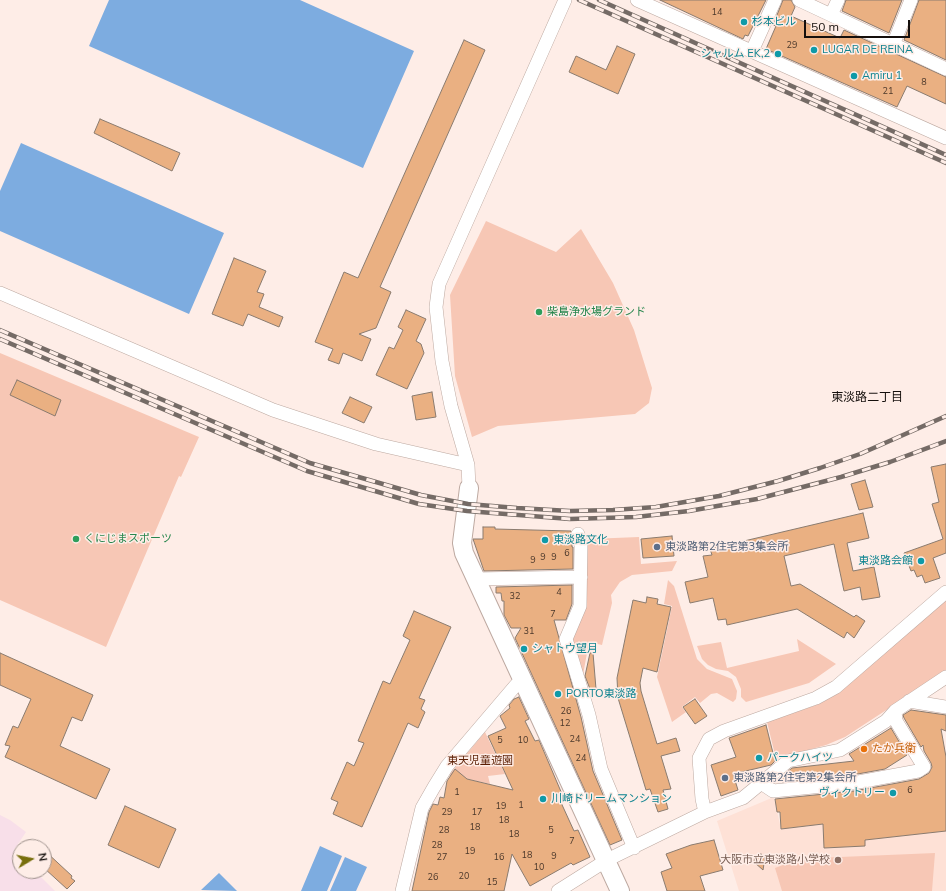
<!DOCTYPE html>
<html>
<head>
<meta charset="utf-8">
<style>
  body { margin:0 }
  #map { position:relative; width:946px; height:891px; overflow:hidden; background:#feede7; font-family:Mulish,sans-serif }
  canvas { display:block }
  .north { position:absolute; left:12px; top:839px; width:40px; height:40px; box-sizing:border-box; background:#feede7; border:1px solid #a1948f; border-radius:50%; rotate:80deg; font-size:11px; font-weight:700; line-height:16px; text-align:center; color:#150f0c }
  .north::after { content:''; display:block; margin:auto; width:14px; height:18px; background:#786f0d; clip-path:polygon(50% 0,100% 100%,50% 72%,0 100%) }
  .scale { position:absolute; left:804px; top:20px; width:106px; height:18px; box-sizing:border-box; border:2px solid #150f0c; border-top:0; padding-left:5px; font-size:12px; line-height:14px; white-space:nowrap; color:#150f0c; -webkit-text-stroke:3px #feede7; paint-order:stroke }
</style>
</head>
<body>
<div id="map">
<canvas width="946" height="891"></canvas>
<div class="north">N</div>
<div class="scale">50 m</div>
</div>
<script>
const c = document.querySelector('canvas').getContext('2d');
c.lineJoin = 'round';
function fill(path, color) {
  c.fillStyle = color;
  c.fill(path, 'evenodd');
}
function shape(rows) {
  const path = new Path2D();
  for (const r of rows) {
    path.moveTo(r[0], r[1]);
    for (let i = 2; i < r.length; i += 2) path.lineTo(r[i], r[i + 1]);
  }
  return path;
}
function strokePath(path, color, width, dash) {
  c.strokeStyle = color;
  c.lineWidth = width;
  c.lineCap = dash ? 'butt' : 'round';
  c.setLineDash(dash || []);
  c.stroke(path);
}
function drawText(font, color, halo, rows, align = 'center') {
  c.font = font + ' Mulish,"Noto Sans JP",sans-serif';
  c.lineWidth = 3;
  c.setLineDash([]);
  c.textBaseline = 'middle';
  c.strokeStyle = halo;
  c.fillStyle = color;
  for (const [text, x, y, turn = 0] of rows) {
    c.save();
    c.translate(x, y);
    c.rotate((+turn || 0) * Math.PI / 180);
    c.textAlign = isNaN(turn) ? turn : align;
    if (halo) c.strokeText(text, 0, 0);
    c.fillText(text, 0, 0);
    c.restore();
  }
}
const industrial = shape([
  [0,815,10,820,26,832,14,850,20,856,20,871,35,871,55,891,0,891]
]);
const built = shape([
  [774,797,781,829,809,826,809,823,946,800,946,891,739,891,717,821]
]);
const green = shape([
  [486,221,556,252,581,229,613,283,634,330,652,388,649,403,635,414,498,426,472,437,455,376,450,295],
  [0,353,199,437,181,477,179,476,106,647,0,600],
  [639,537,641,564,677,561,672,571,632,575,620,582,611,595,612,603,602,645,589,642,583,675,571,637,585,543,589,539],
  [668,580,674,586,697,659,707,669,732,679,737,691,736,699,733,702,717,693,711,694,700,703,695,697,682,707,686,712,672,722,657,677,672,606,664,604],
  [946,599,946,671,845,737,826,745,776,759,767,722,819,704,840,692],
  [797,639,836,664,809,683,746,702,741,697,741,689,736,677,728,671,716,669,708,665,702,659,697,646,721,642,727,668,799,651],
  [485,732,505,774,488,776,490,784,449,775],
  [935,853,932,891,782,891,775,868,791,862,793,859]
]);
const water = shape([
  [109,0,300,0,414,51,363,168,89,46],
  [21,143,224,233,189,314,0,231,0,191],
  [320,846,342,856,327,891,301,891],
  [345,857,367,867,356,891,330,891],
  [219,873,237,891,201,890]
]);
const building = shape([
  [660,0,766,0,748,36,745,35,743,39,660,0],
  [783,0,791,0,795,7,791,16,840,38,844,30,946,77,946,104,907,86,897,107,766,49,776,26,773,25,783,0],
  [846,0,902,0,889,33,842,11,846,0],
  [919,0,946,0,946,60,904,40,919,0],
  [464,40,485,50,380,287,391,292,376,328,359,334,371,339,362,361,343,353,339,364,328,360,333,349,315,342,344,272,358,278,464,40],
  [617,46,635,54,618,94,569,72,576,56,606,70,617,46],
  [100,119,180,153,172,171,94,133,100,119],
  [234,258,266,271,257,292,264,294,259,307,283,317,279,327,248,314,243,326,212,314,234,258],
  [406,310,426,319,416,341,421,344,424,353,407,389,376,375,389,347,394,349,403,330,398,327,406,310],
  [17,380,61,400,55,416,10,395,17,380],
  [432,392,436,417,416,420,412,396,432,392],
  [350,397,372,407,364,423,342,413,350,397],
  [946,464,946,553,933,558,940,578,925,583,922,575,917,577,914,570,911,571,904,553,943,539,932,504,939,502,931,467,946,464],
  [865,480,873,507,859,510,851,484,865,480],
  [863,513,869,538,847,543,853,571,874,567,880,597,862,600,860,587,844,591,834,544,784,556,791,586,800,584,854,617,856,615,865,621,854,638,847,632,844,638,797,609,727,625,726,619,718,620,713,598,690,603,685,582,708,577,703,556,712,555,710,549,863,513],
  [483,527,495,527,495,529,571,531,572,547,573,547,573,569,484,571,473,539,483,539,483,527],
  [672,536,674,556,643,558,641,539,672,536],
  [572,585,572,604,566,620,554,620,581,717,593,771,622,840,610,845,515,638,521,628,511,628,504,615,504,601,502,601,501,593,496,593,496,587,572,585],
  [647,597,658,599,657,604,671,607,657,672,643,668,640,683,641,691,657,744,676,738,680,751,661,756,671,789,663,790,668,809,658,812,650,789,646,790,618,698,617,678,633,600,646,603,647,597],
  [414,611,451,627,419,698,425,700,421,709,425,712,418,728,408,723,362,827,333,814,338,802,331,799,347,762,354,766,364,743,358,741,383,681,390,684,410,640,403,636,414,611],
  [0,653,93,695,82,721,72,717,60,746,110,769,96,799,5,757,10,746,5,745,13,726,18,728,31,699,0,685,0,653],
  [590,653,593,653,596,689,590,689,585,676,590,653],
  [519,697,529,719,525,721,535,741,539,740,562,794,558,796,574,831,578,830,590,857,573,865,571,863,530,886,512,854,504,891,412,891,429,812,433,804,438,805,440,797,444,798,447,781,455,769,467,779,513,790,488,736,506,728,500,716,510,708,509,705,514,699,519,697],
  [695,699,707,716,695,724,683,707,695,699],
  [911,710,946,715,946,731,941,729,946,757,946,831,865,840,865,846,824,848,823,824,781,829,780,812,777,812,775,799,854,791,919,779,929,773,932,767,931,763,924,751,923,745,921,747,904,718,903,715,911,710],
  [766,725,775,761,771,765,733,774,738,790,721,796,711,765,736,757,729,738,766,725],
  [891,728,907,755,885,769,852,775,782,782,781,777,792,768,854,761,849,754,891,728],
  [125,806,176,829,159,868,108,845,125,806],
  [714,840,723,870,700,876,705,891,667,891,661,872,672,868,666,854,691,845,714,840],
  [44,850,72,876,71,878,75,881,67,889,44,868,44,850],
  [761,854,765,858,763,870,754,862,755,856,761,854]
]);
const street = shape([
  [637,0,946,138],
  [799,0,946,69],
  [831,15,838,0],
  [893,45,911,0],
  [752,51,775,0],
  [0,293,273,410,376,444,468,465,469,488],
  [468,465,451,406,442,361,436,307,439,284,565,0],
  [578,534,581,545,580,606,566,639,589,715,601,769,634,848],
  [475,579,581,577],
  [909,701,946,707],
  [761,783,773,791,853,783,918,771,924,767,896,721,895,711],
  [705,812,743,798,788,761,840,750,886,721,895,711,946,677],
  [402,891,422,808,434,787,447,766,516,685,523,681],
  [558,891,607,860,705,812,702,799,699,758,709,739,724,731,816,698,836,687,946,592]
]);
const secondary = shape([
  [469,488,462,543,464,553,620,891]
]);
const rail = shape([
  [579,0,946,163],
  [599,0,946,155],
  [0,330,310,463,421,495,468,504,517,508,570,511,613,510,656,507,719,496,778,481,820,468,860,454,946,416],
  [0,339,307,471,419,504,467,511,570,519,636,517,689,511,757,499,841,477,890,462,946,441]
]);
const markers = [
  [744,22,4,"#0f9aa8"],
  [814,50,4,"#0f9aa8"],
  [778,54,4,"#0f9aa8"],
  [854,76,4,"#0f9aa8"],
  [539,312,4,"#2e9e5b"],
  [76,539,4,"#2e9e5b"],
  [545,540,4,"#0f9aa8"],
  [657,547,4,"#5c6f8a"],
  [921,561,4,"#0f9aa8"],
  [524,649,4,"#0f9aa8"],
  [558,694,4,"#0f9aa8"],
  [864,749,4,"#e8710a"],
  [759,758,4,"#0f9aa8"],
  [725,778,4,"#5c6f8a"],
  [893,793,4,"#0f9aa8"],
  [543,799,4,"#0f9aa8"],
  [838,860,4,"#8d6e63"]
];
const numberNames = [
  ["14",717,12],
  ["29",792,45],
  ["8",924,82],
  ["21",888,91],
  ["6",567,553],
  ["9",543,557],
  ["9",554,557],
  ["9",533,560],
  ["4",559,592],
  ["32",515,596],
  ["7",553,614],
  ["31",529,631],
  ["26",566,711],
  ["12",565,723],
  ["24",575,739],
  ["5",500,740],
  ["10",523,740],
  ["24",581,758],
  ["6",910,790],
  ["1",457,792],
  ["1",521,805],
  ["19",501,806],
  ["29",447,812],
  ["17",477,812],
  ["18",504,820],
  ["18",475,827],
  ["28",444,830],
  ["5",551,830],
  ["18",514,834],
  ["7",572,841],
  ["28",437,845],
  ["19",470,851],
  ["18",527,855],
  ["9",554,856],
  ["27",442,857],
  ["16",499,857],
  ["10",539,867],
  ["20",464,876],
  ["26",433,877],
  ["15",492,882]
];
const cultureNames = [
  ["杉本ビル",752,22],
  ["LUGAR DE REINA",822,50],
  ["シャルム EK,2",770,54,"right"],
  ["Amiru 1",862,76],
  ["東淡路文化",553,540],
  ["東淡路会館",913,561,"right"],
  ["シャトウ望月",532,649],
  ["PORTO東淡路",566,694],
  ["パークハイツ",767,758],
  ["ヴィクトリー",885,793,"right"],
  ["川崎ドリームマンション",551,799]
];
const leisureNames = [
  ["柴島浄水場グランド",547,312],
  ["くにじまスポーツ",84,539]
];
const serviceNames = [
  ["東淡路第2住宅第3集会所",665,547],
  ["東淡路第2住宅第2集会所",733,778]
];
const foodNames = [
  ["たか兵衛",872,749]
];
const parkNames = [
  ["東天児童遊園",480,761]
];
const educationNames = [
  ["大阪市立東淡路小学校",830,860]
];
const neighbourhoodNames = [
  ["東淡路二丁目",867,397]
];
fill(industrial, '#f8dfe9');
fill(built, '#fee1d6');
fill(green, '#f7c7b5');
fill(water, '#7dace0');
fill(building, '#eab082');
strokePath(building, '#8a7b6f', 1);
strokePath(street, '#bda9a1', 14);
strokePath(secondary, '#bda9a1', 20);
strokePath(street, '#fff', 13);
strokePath(secondary, '#fff', 18);
strokePath(rail, '#756b66', 4.5);
strokePath(rail, '#feede7', 3, [9]);
for (const [x, y, r, color] of markers) {
  const dot = new Path2D();
  dot.arc(x, y, r, 0, 2 * Math.PI);
  c.fillStyle = color;
  c.fill(dot);
  strokePath(dot, '#feede7', 1.5);
}
drawText('9px', '#4a372a', null, numberNames);
drawText('11px', '#0d838f', '#feede7', cultureNames, 'left');
drawText('11px', '#27864d', '#feede7', leisureNames, 'left');
drawText('11px', '#4e5e75', '#feede7', serviceNames, 'left');
drawText('11px', '#c56008', '#feede7', foodNames, 'left');
drawText('11px', '#5a1d02', '#feede7', parkNames);
drawText('11px', '#785e54', '#feede7', educationNames, 'right');
drawText('12px', '#150f0c', '#feede7', neighbourhoodNames);
</script>
</body>
</html>
